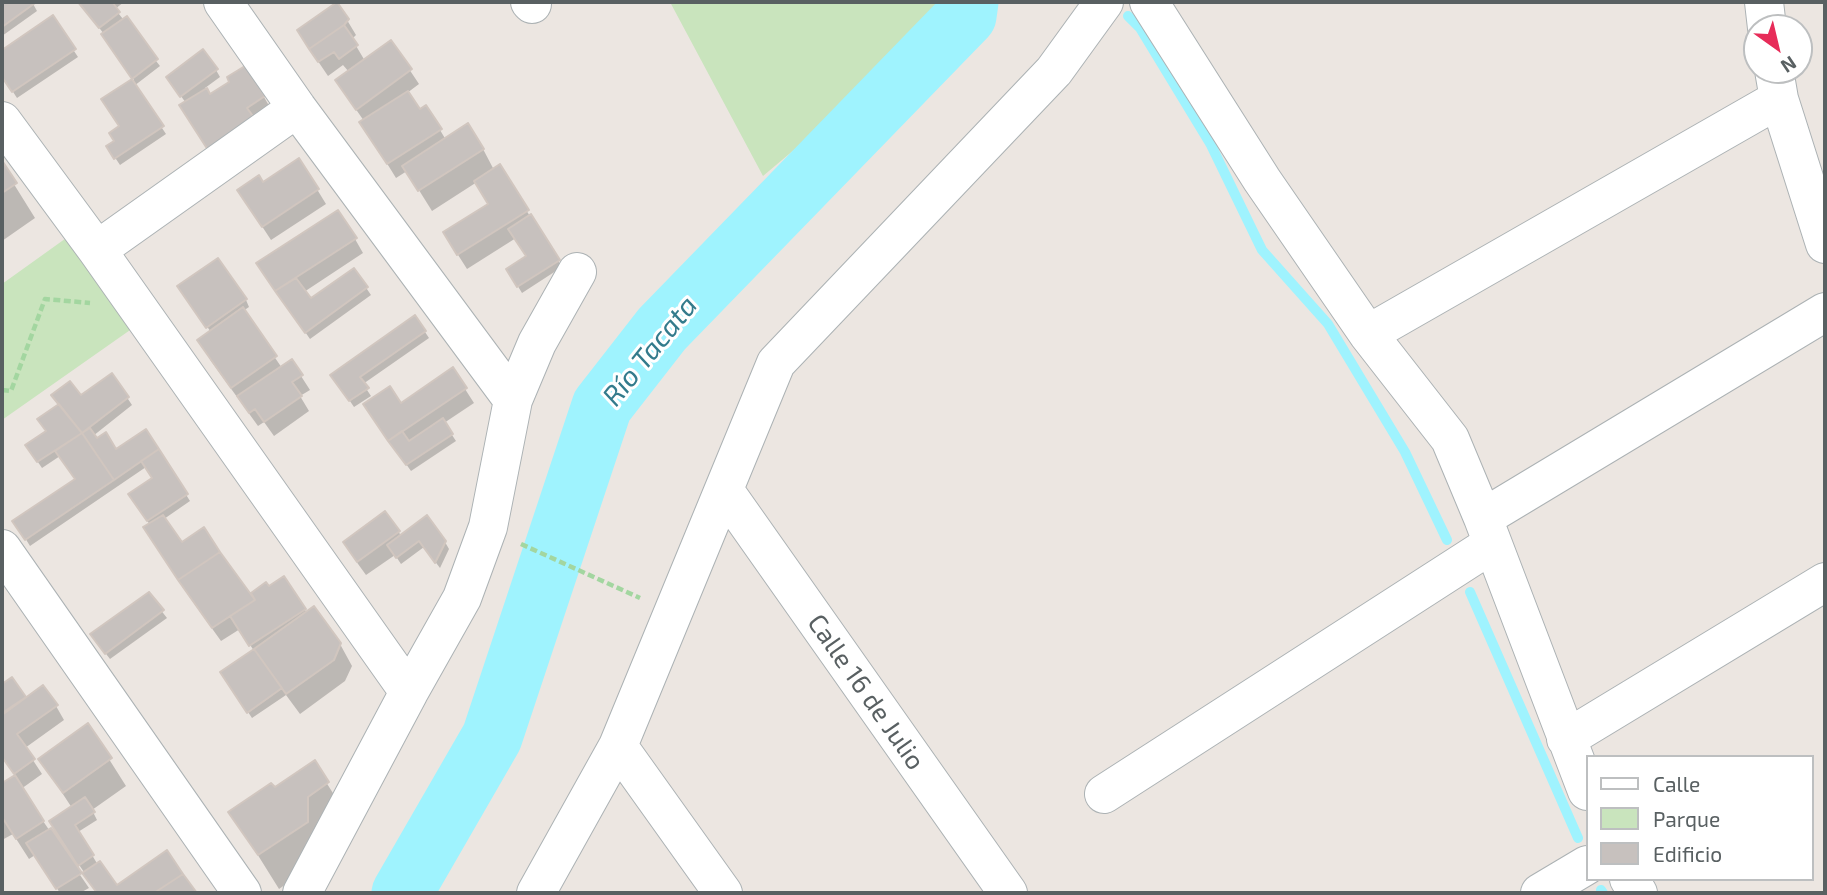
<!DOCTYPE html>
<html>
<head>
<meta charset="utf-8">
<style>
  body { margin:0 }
  #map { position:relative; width:1827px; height:895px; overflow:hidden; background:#ece6e1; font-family:"Exo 2",sans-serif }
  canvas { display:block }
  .frame { position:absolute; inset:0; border:4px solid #596062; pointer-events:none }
  .legend { position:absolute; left:1586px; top:755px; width:228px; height:126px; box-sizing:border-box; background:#fff; border:2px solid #bdbfc0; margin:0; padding:9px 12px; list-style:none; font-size:21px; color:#596062 }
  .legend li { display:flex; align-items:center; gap:14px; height:35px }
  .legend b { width:35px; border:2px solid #bdbfc0 }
  .north { position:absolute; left:1743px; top:14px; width:70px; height:70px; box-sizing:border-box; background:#fff; border:2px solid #bdbfc0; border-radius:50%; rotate:146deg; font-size:19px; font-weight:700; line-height:28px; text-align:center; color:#596062 }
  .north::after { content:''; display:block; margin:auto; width:24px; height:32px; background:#e72c59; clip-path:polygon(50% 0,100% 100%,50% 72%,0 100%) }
</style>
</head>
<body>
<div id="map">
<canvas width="1827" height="895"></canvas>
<div class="frame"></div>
<ul class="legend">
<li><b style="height:9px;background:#fff"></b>Calle</li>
<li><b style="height:19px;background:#c9e4bd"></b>Parque</li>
<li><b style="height:19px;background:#c7c1be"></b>Edificio</li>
</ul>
<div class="north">N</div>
</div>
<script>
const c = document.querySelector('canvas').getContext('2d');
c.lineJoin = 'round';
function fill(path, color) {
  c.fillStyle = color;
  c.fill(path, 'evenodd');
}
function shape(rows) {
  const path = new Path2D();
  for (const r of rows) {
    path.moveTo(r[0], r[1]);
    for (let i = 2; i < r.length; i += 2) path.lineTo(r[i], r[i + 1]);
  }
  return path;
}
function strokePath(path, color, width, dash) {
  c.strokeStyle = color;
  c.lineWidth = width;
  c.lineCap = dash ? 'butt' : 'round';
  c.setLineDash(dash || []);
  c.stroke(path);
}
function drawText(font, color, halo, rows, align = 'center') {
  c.font = font + ' "Exo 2",sans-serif';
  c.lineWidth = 6;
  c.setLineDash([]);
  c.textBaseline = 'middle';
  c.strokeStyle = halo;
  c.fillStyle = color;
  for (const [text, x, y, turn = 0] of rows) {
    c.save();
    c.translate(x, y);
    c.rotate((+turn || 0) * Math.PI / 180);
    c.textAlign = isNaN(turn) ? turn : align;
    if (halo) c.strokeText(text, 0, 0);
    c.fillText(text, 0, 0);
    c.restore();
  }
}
const green = shape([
  [670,2,937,2,936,13,896,64,763,176],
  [69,236,133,328,2,420,2,284]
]);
const shadow = shape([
  [2,2,32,2,37,11,2,36],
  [79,2,124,2,115,9,160,66,134,86,166,134,120,165,108,147,116,142,121,127,103,99,134,80,104,34],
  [52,18,78,57,17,98,2,75,2,52],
  [347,20,356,35,352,39,365,61,391,42,419,84,407,93,419,111,440,130,446,140,483,149,494,170,499,167,562,267,522,293,508,270,528,257,516,238,467,269,453,247,490,205,477,182,432,211,407,171,396,178,370,136,364,121,346,95,349,72,343,65,328,76,307,45],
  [216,70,220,77,205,88,210,96,264,97,276,118,258,129,186,103,172,84],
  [299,160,326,204,271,240,248,205,262,184],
  [2,165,35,218,2,241],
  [355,239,363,253,304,292,311,301,354,270,371,295,310,339,267,277],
  [183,294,246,300,249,307,243,311,282,368,301,376,310,390,300,396,309,411,274,436,264,422,258,426,211,361,199,340,211,332],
  [425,332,429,338,363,384,371,396,354,407,337,382],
  [112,375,132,405,93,436,116,451,146,431,190,501,164,519,182,545,258,608,268,589,284,578,307,613,340,644,352,666,345,681,300,714,286,695,252,718,226,679,254,651,240,629,221,641,188,595,150,525,134,501,154,478,146,467,30,546,19,528,76,480,60,456,42,468,31,452,80,398],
  [465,389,474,403,444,423,456,441,411,471,374,419,401,405],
  [399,532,401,537,445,542,449,549,440,568,424,547,401,564,395,555,366,575,353,557],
  [149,595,167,618,110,659,96,641],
  [12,679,26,700,56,706,64,720,25,748,42,774,21,789,89,888,80,893,60,893,35,855,29,859,13,834,2,840,2,785,16,776,2,757,2,686],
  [88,726,126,786,92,810,97,820,78,832,98,865,116,887,166,852,194,893,98,893,55,829,72,808,40,759],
  [314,763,348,817,326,856,279,889,231,812,274,790]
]);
const stream = shape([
  [1128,16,1140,28,1211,145,1262,250,1328,324,1405,452,1447,540],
  [1470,592,1578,838],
  [1601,890,1603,893]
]);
const river = shape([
  [402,893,492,737,602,406,662,329,966,16,968,2]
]);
const building = shape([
  [2,2,34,2,35,3,2,27,2,2],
  [78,2,112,2,120,12,99,28,78,2],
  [337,2,349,19,344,25,309,49,297,30,337,2],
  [53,15,76,49,12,92,2,77,2,50,53,15],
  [127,16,158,59,132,79,101,34,127,16],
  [344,25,358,45,339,59,334,52,318,62,309,49,344,25],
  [391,40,412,69,356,110,335,80,391,40],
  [203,49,218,69,180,97,166,77,203,49],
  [245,66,265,96,247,108,255,119,208,150,179,105,207,88,210,94,229,82,227,77,245,66],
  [132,79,164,126,114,159,106,146,114,141,109,133,119,126,101,99,132,79],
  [408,91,420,109,426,105,442,129,387,164,359,122,408,91],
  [468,123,484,149,418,191,402,166,468,123],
  [299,158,319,189,262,227,237,190,259,175,263,182,299,158],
  [3,162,17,183,2,193,2,163,3,162],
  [500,164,529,210,457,255,443,232,488,204,474,181,500,164],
  [338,210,357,238,275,291,256,263,338,210],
  [531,214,560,260,517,287,506,269,526,256,508,229,531,214],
  [218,258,247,299,206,328,177,286,218,258],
  [354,268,368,287,305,333,275,291,296,278,311,298,354,268],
  [243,307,277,356,231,388,197,340,243,307],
  [415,315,426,331,360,377,369,388,349,401,330,375,415,315],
  [292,359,303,375,292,382,302,396,264,422,255,409,249,413,237,396,292,359],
  [453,367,467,388,388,441,363,404,390,386,401,403,453,367],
  [112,373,129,397,82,433,51,395,70,381,81,395,112,373],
  [59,404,82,433,37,462,25,445,46,431,37,419,59,404],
  [443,418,453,434,406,465,388,441,402,431,409,441,443,418],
  [90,428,97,438,106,432,116,449,146,429,159,449,114,480,82,433,90,428],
  [82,433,114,480,25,540,12,521,75,479,55,451,82,433],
  [159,449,188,494,147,521,128,494,152,478,141,461,159,449],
  [385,511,400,531,357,562,343,542,385,511],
  [163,515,182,542,204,527,220,552,178,580,143,527,163,515],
  [427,515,446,541,435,563,419,541,396,558,387,545,427,515],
  [220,552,255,600,212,628,178,580,220,552],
  [284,576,306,609,249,646,230,616,255,600,251,593,266,582,269,586,284,576],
  [149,592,164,610,105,654,90,634,149,592],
  [314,606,341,643,334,660,286,694,254,649,314,606],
  [254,649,282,688,247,713,220,672,254,649],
  [12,677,26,697,2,713,2,684,12,677],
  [43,685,58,705,17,734,35,759,14,774,2,757,2,715,43,685],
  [88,723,112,758,63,793,38,759,88,723],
  [315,760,329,782,308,797,308,822,258,855,228,812,271,783,275,787,315,760],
  [15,775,44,821,16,839,2,817,2,783,15,775],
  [85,797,95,812,75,825,94,855,78,866,49,821,85,797],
  [51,828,82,873,56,889,26,843,51,828],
  [167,850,183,874,154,893,97,893,82,873,100,861,117,885,167,850],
  [183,874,197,893,154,893,183,874]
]);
const path = shape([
  [2,390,11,391,45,299,90,303],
  [521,544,640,598]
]);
const minor = shape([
  [223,2,297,108,513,400],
  [530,2,532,4],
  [1149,2,1262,180,1368,334,1450,439,1483,518,1587,791],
  [1764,2,1767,28],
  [1774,70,1779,99,1825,244],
  [2,121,97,250,409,692],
  [97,250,297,108],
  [1368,334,1779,99],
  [724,490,1008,893],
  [1483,518,1825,312],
  [2,549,242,893],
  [1566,739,1825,582],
  [618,746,723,893],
  [1104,794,1492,544],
  [1629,879,1638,893],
  [302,893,409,692,462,598,488,527,513,400,537,343,577,272],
  [536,893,618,746,776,363,1054,71,1104,2],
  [1540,893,1587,865]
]);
const streetNames = [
  ["Calle 16 de Julio",866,692,55]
];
const waterNames = [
  ["Río Tacata",650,351,-51]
];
fill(green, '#c9e4bd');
fill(shadow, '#0003');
strokePath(stream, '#9ff3fe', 10);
strokePath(river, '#9ff3fe', 61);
fill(building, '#c7c1be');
strokePath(building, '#d1c6bf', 2);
strokePath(minor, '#acb2b4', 40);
strokePath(path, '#a3d6a0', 4.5, [7, 3.5]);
strokePath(minor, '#fff', 38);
drawText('26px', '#596062', '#fff', streetNames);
drawText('italic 28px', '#337b8c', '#fff', waterNames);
</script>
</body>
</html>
